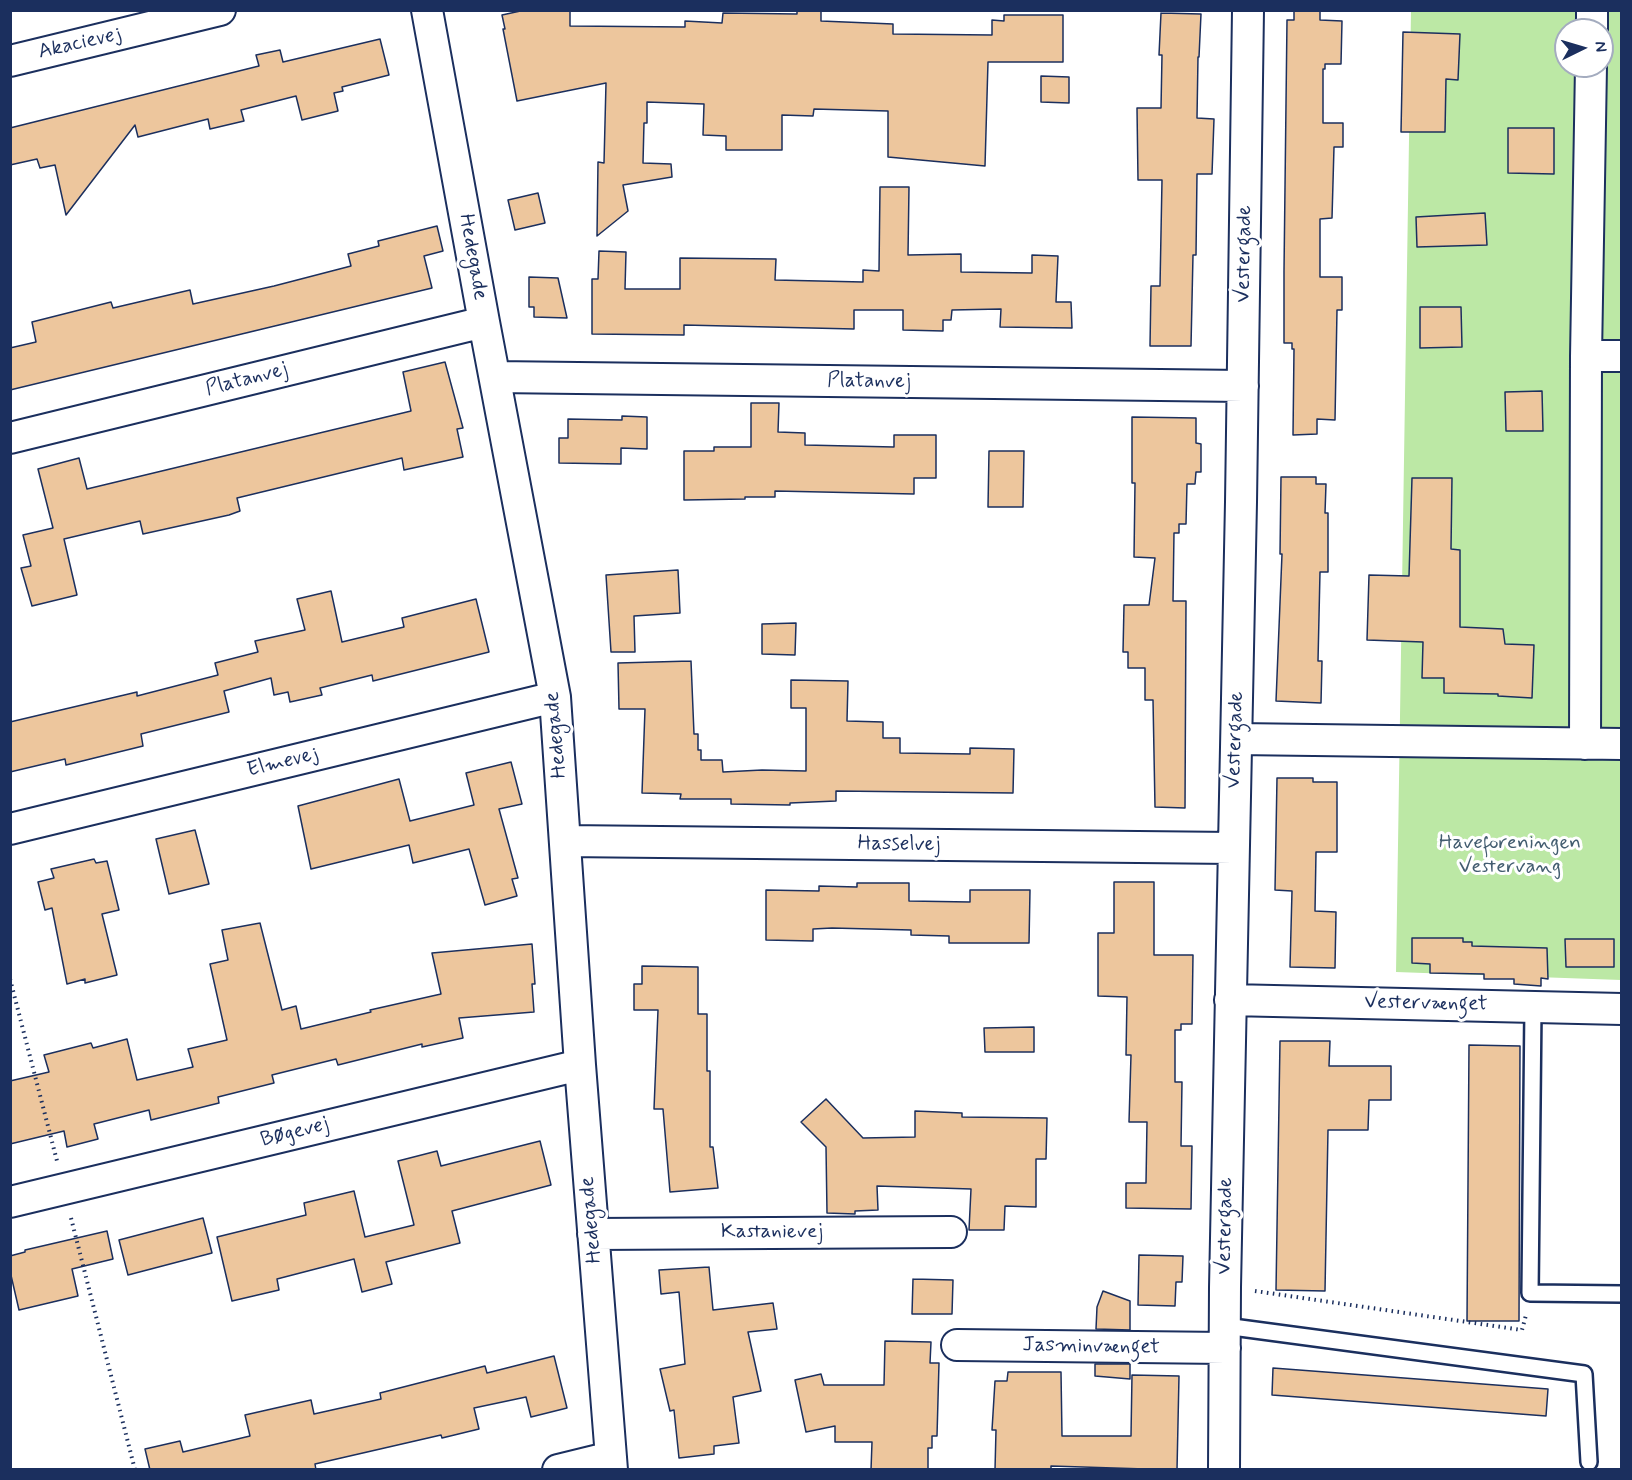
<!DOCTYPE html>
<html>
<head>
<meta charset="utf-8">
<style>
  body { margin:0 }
  #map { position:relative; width:1632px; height:1480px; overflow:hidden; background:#fff; font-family:Mynerve,sans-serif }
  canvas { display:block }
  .frame { position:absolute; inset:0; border:12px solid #1b2f5e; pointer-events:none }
  .north { position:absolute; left:1554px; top:18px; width:60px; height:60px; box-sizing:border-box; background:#fff; border:2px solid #a4acbf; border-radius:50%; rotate:85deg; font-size:16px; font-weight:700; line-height:24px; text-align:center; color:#1b2f5e }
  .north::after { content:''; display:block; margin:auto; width:21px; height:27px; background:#1b2f5e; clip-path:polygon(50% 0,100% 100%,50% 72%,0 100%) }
</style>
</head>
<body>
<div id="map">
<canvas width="1632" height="1480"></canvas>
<div class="frame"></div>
<div class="north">N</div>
</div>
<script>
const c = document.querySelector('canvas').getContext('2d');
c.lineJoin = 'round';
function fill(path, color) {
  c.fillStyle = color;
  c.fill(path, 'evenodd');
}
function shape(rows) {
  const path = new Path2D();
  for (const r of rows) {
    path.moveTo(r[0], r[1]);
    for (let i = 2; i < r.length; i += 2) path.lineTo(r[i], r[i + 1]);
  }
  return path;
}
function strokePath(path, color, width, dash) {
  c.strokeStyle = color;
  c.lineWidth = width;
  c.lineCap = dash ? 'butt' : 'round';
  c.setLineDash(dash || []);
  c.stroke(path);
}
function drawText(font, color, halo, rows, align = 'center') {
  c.font = font + ' Mynerve,sans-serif';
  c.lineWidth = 6;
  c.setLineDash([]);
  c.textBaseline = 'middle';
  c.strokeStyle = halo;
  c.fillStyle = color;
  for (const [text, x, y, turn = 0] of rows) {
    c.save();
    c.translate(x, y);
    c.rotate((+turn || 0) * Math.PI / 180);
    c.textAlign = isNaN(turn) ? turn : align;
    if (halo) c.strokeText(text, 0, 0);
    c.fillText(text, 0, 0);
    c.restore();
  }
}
const green = shape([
  [1411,11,1621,11,1621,980,1396,972],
  [1566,30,1602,30,1602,66,1566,66]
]);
const building = shape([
  [525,10,570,10,570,26,685,27,685,21,722,23,723,13,797,14,797,10,821,10,821,21,893,24,893,34,992,35,992,20,1004,21,1004,15,1063,15,1063,62,988,62,985,166,888,157,888,111,814,109,813,116,782,115,782,150,726,150,726,136,703,135,704,104,647,102,647,123,644,123,643,163,671,164,672,177,623,185,628,211,597,236,598,162,604,163,606,83,517,101,503,29,505,29,502,15,525,10],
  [1294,10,1320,10,1320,20,1342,21,1341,64,1325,64,1325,69,1323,69,1323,123,1343,123,1343,147,1334,147,1332,218,1320,219,1320,277,1342,277,1342,310,1337,310,1335,420,1317,419,1317,434,1293,435,1294,349,1292,349,1292,343,1284,343,1284,271,1287,20,1294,20,1294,10],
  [1161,13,1201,14,1199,57,1198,57,1197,118,1214,119,1212,174,1197,174,1196,255,1193,255,1191,346,1150,346,1151,286,1160,286,1162,180,1138,180,1137,108,1161,108,1162,55,1159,55,1161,13],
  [1403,32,1460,34,1458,80,1446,79,1445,132,1401,132,1403,32],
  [380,39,389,75,342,87,343,91,334,93,338,111,302,120,296,96,241,110,244,121,210,129,208,119,138,137,135,125,66,215,55,165,40,168,37,159,10,165,10,128,259,66,256,55,280,50,283,62,380,39],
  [1041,76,1069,77,1069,103,1041,102,1041,76],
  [1508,128,1554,128,1554,174,1508,173,1508,128],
  [880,187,909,187,908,255,961,254,961,272,1032,273,1032,255,1058,256,1056,302,1071,302,1072,328,1000,327,1001,309,952,310,951,320,943,320,943,331,903,330,903,310,854,310,854,329,684,325,684,335,592,334,592,279,598,279,599,251,626,252,625,289,680,289,680,258,776,259,775,280,863,282,863,270,879,271,880,187],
  [538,193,545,223,515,230,508,200,538,193],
  [1485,213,1487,245,1417,247,1416,217,1485,213],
  [437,226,443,251,424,256,432,288,10,390,10,348,36,342,32,322,111,302,113,308,190,290,193,304,274,286,351,266,348,254,379,246,378,241,437,226],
  [529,277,558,278,567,318,534,317,534,307,529,307,529,277],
  [1420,307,1461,307,1462,347,1420,348,1420,307],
  [445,362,463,428,457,429,463,457,404,470,402,458,237,498,240,511,229,515,143,534,140,521,64,539,77,595,32,606,21,568,31,566,23,535,53,528,38,469,79,458,87,489,411,411,403,372,445,362],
  [1542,391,1543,431,1506,431,1505,392,1542,391],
  [751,403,779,403,778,432,805,433,805,445,894,447,894,435,936,435,936,478,914,478,914,494,775,491,775,497,745,497,745,499,684,500,684,451,714,451,714,447,751,447,751,403],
  [622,416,647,417,647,449,621,448,621,464,559,463,559,438,568,438,568,419,622,420,622,416],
  [1132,417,1196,418,1196,443,1201,444,1201,472,1196,472,1195,484,1187,484,1186,524,1179,524,1179,533,1174,533,1173,601,1186,601,1185,808,1155,807,1153,700,1145,700,1145,668,1128,668,1128,652,1123,652,1124,605,1149,605,1155,558,1134,557,1135,483,1132,483,1132,417],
  [989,451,1024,451,1023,507,988,507,989,451],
  [1281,477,1316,477,1316,484,1326,484,1325,513,1328,513,1328,572,1320,572,1318,661,1322,661,1321,703,1276,701,1282,554,1280,554,1281,477],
  [1412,478,1452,478,1451,549,1460,550,1460,627,1503,629,1505,644,1534,645,1532,698,1498,696,1498,694,1444,693,1444,678,1422,678,1423,642,1367,640,1369,575,1409,576,1412,478],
  [678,570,680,613,634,616,635,652,611,652,606,575,678,570],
  [331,591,342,642,404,627,402,618,476,599,489,652,373,681,372,675,320,688,322,695,290,702,288,692,274,695,271,678,224,691,229,712,141,734,143,746,66,765,65,759,10,772,10,722,137,692,137,696,218,675,215,663,258,652,255,641,305,630,297,599,331,591],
  [796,623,795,655,762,654,762,624,796,623],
  [691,661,694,734,698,734,698,750,701,750,701,760,722,760,723,772,762,770,806,771,806,708,791,708,791,680,848,681,847,721,883,722,883,738,900,738,900,753,970,754,970,748,1014,749,1013,793,836,791,836,801,790,803,790,805,731,804,731,799,680,799,681,794,642,793,645,709,619,709,618,663,691,661],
  [511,762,522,804,499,809,518,878,512,879,517,896,485,905,469,849,413,863,409,845,311,869,298,806,399,779,410,821,474,805,466,773,511,762],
  [1277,778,1313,778,1313,782,1337,782,1337,852,1316,852,1315,911,1336,912,1335,968,1290,967,1292,891,1275,890,1277,778],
  [195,830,209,884,169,894,156,839,195,830],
  [94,859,96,863,107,861,119,910,102,914,117,975,85,983,85,979,67,984,52,908,45,910,38,882,54,878,51,869,94,859],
  [1114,882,1154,882,1154,955,1193,955,1192,1024,1181,1024,1181,1030,1175,1030,1175,1082,1182,1082,1181,1146,1192,1146,1191,1209,1126,1208,1126,1183,1146,1183,1147,1122,1129,1122,1131,1055,1126,1055,1127,997,1098,996,1098,933,1114,933,1114,882],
  [857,883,909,883,909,901,970,902,970,890,1030,890,1029,943,949,943,949,936,911,935,911,930,832,928,813,929,813,941,766,940,766,890,819,891,819,886,857,887,857,883],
  [260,923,282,1010,296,1006,301,1029,371,1012,370,1010,441,994,432,953,532,944,535,984,532,984,534,1012,459,1018,463,1038,422,1047,422,1044,338,1065,336,1059,272,1075,274,1083,218,1097,219,1103,151,1120,149,1110,94,1124,98,1139,67,1147,64,1131,10,1144,10,1081,49,1072,44,1055,91,1043,93,1048,127,1039,137,1080,193,1067,188,1049,227,1040,210,964,228,960,222,930,260,923],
  [1412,938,1463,938,1463,942,1472,942,1472,946,1547,948,1548,979,1541,978,1541,986,1514,984,1514,979,1484,979,1484,974,1430,973,1430,964,1412,963,1412,938],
  [1565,939,1614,939,1614,967,1566,967,1565,939],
  [642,966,698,967,698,1014,707,1014,707,1071,710,1071,710,1147,713,1147,718,1188,670,1192,663,1109,654,1109,658,1010,634,1010,634,984,642,984,642,966],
  [1034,1027,1034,1052,985,1052,984,1028,1034,1027],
  [1280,1041,1330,1041,1329,1066,1391,1066,1391,1100,1369,1100,1368,1130,1328,1130,1325,1291,1276,1290,1280,1041],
  [1469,1045,1520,1046,1519,1321,1467,1321,1469,1045],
  [826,1099,863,1138,915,1137,915,1111,962,1113,962,1117,1047,1118,1046,1159,1036,1159,1036,1207,1005,1206,1004,1230,969,1230,971,1189,877,1186,878,1210,855,1211,855,1214,827,1213,826,1147,801,1122,826,1099],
  [540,1141,551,1185,452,1211,460,1243,386,1262,392,1284,362,1292,354,1259,277,1279,279,1290,232,1301,217,1237,306,1215,304,1203,354,1191,365,1237,414,1225,398,1161,437,1151,441,1166,540,1141],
  [203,1218,212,1253,128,1275,119,1240,203,1218],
  [107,1231,113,1259,72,1269,78,1296,19,1310,10,1271,10,1256,25,1252,25,1250,107,1231],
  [1139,1255,1183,1256,1182,1282,1176,1282,1175,1306,1138,1305,1139,1255],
  [709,1267,713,1310,773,1303,777,1329,748,1332,761,1391,733,1397,739,1443,714,1446,714,1454,679,1458,674,1410,670,1411,660,1369,685,1364,679,1292,661,1294,659,1270,709,1267],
  [913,1279,953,1280,952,1314,912,1314,913,1279],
  [1103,1291,1130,1301,1130,1330,1096,1329,1097,1307,1103,1291],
  [885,1341,931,1342,930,1363,939,1363,937,1436,932,1436,932,1448,928,1448,928,1470,871,1470,872,1442,835,1442,835,1426,806,1432,795,1380,821,1374,824,1385,884,1385,885,1341],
  [554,1356,567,1408,531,1417,526,1397,474,1408,479,1429,442,1438,441,1435,315,1464,316,1470,150,1470,145,1449,180,1441,183,1452,250,1436,245,1415,311,1400,314,1414,381,1399,380,1393,485,1366,487,1373,554,1356],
  [1095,1364,1130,1364,1130,1379,1095,1376,1095,1364],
  [1273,1368,1548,1389,1546,1416,1272,1395,1273,1368],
  [1008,1372,1061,1372,1062,1436,1131,1436,1132,1375,1179,1376,1177,1470,1051,1466,1051,1470,995,1470,996,1430,992,1430,995,1381,1007,1381,1008,1372]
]);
const path = shape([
  [10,979,57,1161],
  [71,1218,135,1470],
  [1255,1291,1522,1330,1526,1315]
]);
const lane = shape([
  [1533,1007,1530,1293,1622,1294],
  [1225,1326,1584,1374,1589,1462]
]);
const street = shape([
  [427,10,484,322,555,697,580,1065,612,1470],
  [1592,30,1592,10],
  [10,61,220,10],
  [1586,356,1622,356],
  [495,377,1243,386],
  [10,438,484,322],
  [1237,739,1622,744],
  [1585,744,1586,356,1591,66],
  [10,829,555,697],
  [565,841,1233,848],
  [1230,1000,1622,1009],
  [10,1202,580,1065],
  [593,1234,951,1232],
  [957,1345,1225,1348],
  [558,1470,611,1457],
  [1224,1470,1225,1287,1241,502,1248,10]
]);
const streetNames = [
  ["Akacievej",80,44,-13],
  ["Vestergade",1245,254,-89],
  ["Hedegade",472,257,80],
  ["Platanvej",247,380,-14],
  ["Platanvej",869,382,1],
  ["Hedegade",557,735,-95],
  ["Vestergade",1236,740,-88],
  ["Elmevej",283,763,-14],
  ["Hasselvej",899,845,1],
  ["Vestervænget",1426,1004,1],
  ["Bøgevej",295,1133,-14],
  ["Hedegade",592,1220,-95],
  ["Vestergade",1226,1226,-89],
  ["Kastanievej",772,1233],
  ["Jasminvænget",1091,1347,1]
];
const parkNames = [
  ["Haveforeningen",1510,844],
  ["Vestervang",1510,868]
];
fill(green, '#bce8a5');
fill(building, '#edc69d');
strokePath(building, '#1b2f5e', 1.5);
strokePath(lane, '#1b2f5e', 20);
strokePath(street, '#1b2f5e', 34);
strokePath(path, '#1b2f5e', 4, [1.5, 4.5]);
strokePath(lane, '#fff', 15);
strokePath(street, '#fff', 30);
drawText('21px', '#1b2f5e', '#fff', streetNames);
drawText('21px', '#435d70', '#fff', parkNames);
</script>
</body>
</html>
